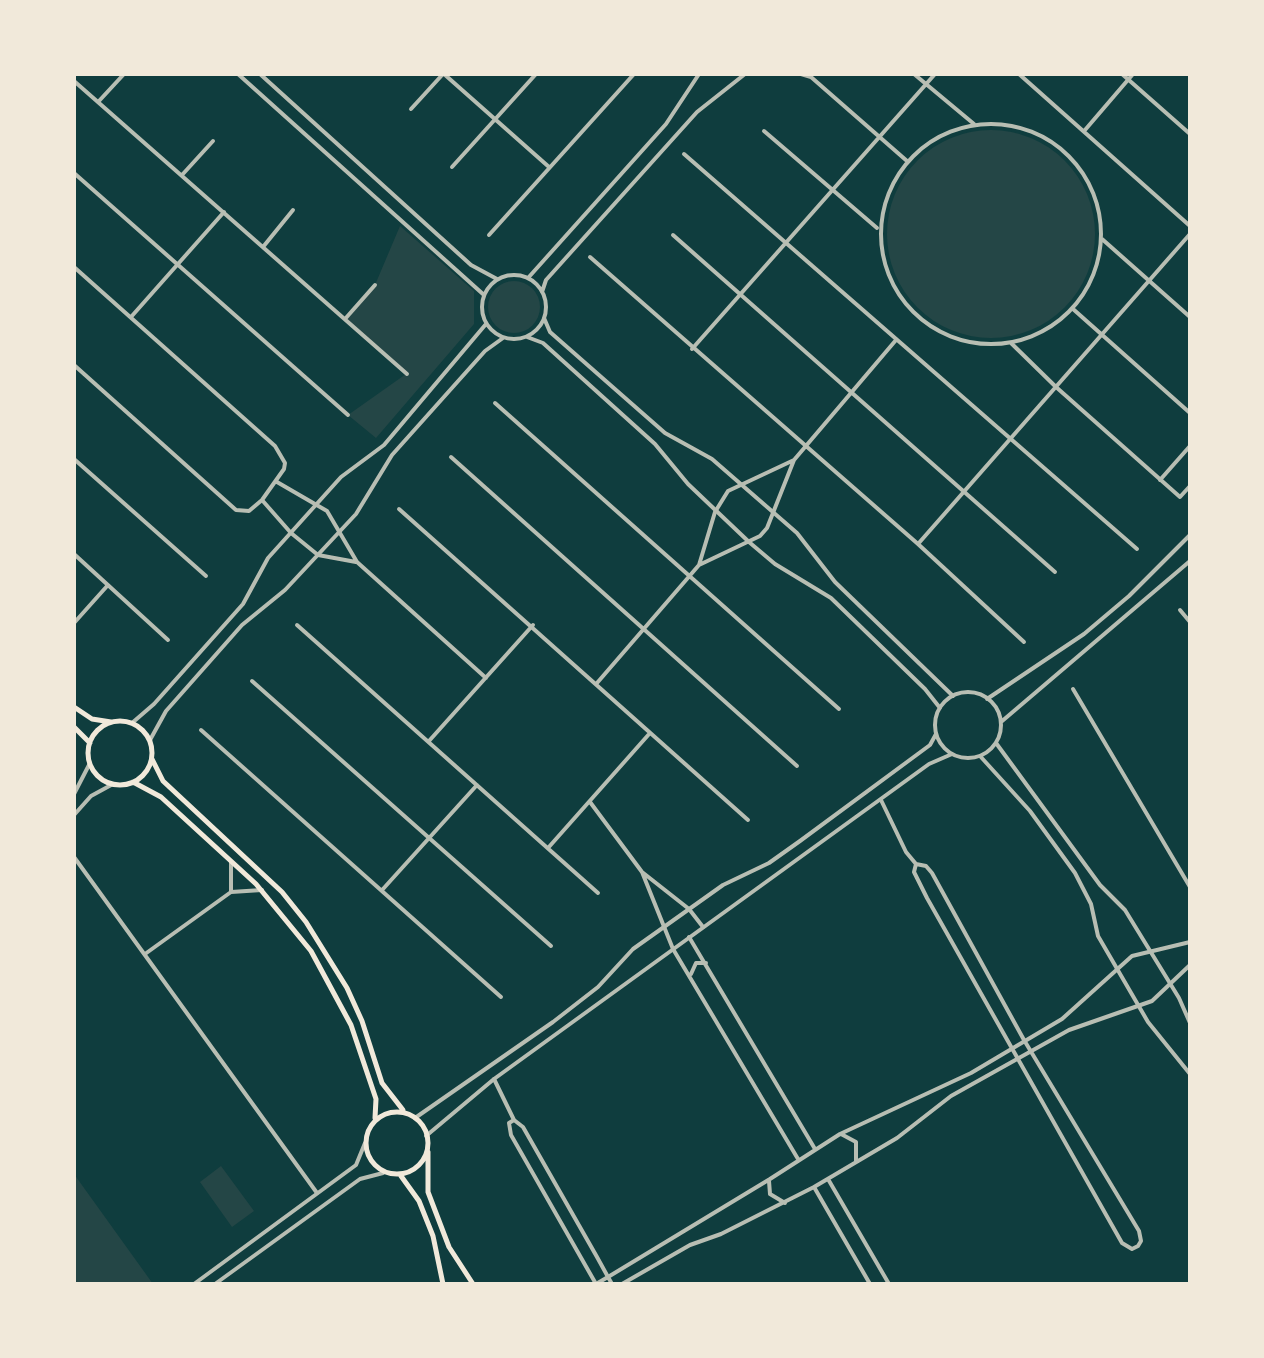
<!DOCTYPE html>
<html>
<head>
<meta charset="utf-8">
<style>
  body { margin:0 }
  #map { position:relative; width:1264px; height:1358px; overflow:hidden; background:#0f3d3e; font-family:"IBM Plex Sans",sans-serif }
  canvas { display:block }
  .frame { position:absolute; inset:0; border:76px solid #f1e9da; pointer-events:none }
</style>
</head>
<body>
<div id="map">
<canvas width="1264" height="1358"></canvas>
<div class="frame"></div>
</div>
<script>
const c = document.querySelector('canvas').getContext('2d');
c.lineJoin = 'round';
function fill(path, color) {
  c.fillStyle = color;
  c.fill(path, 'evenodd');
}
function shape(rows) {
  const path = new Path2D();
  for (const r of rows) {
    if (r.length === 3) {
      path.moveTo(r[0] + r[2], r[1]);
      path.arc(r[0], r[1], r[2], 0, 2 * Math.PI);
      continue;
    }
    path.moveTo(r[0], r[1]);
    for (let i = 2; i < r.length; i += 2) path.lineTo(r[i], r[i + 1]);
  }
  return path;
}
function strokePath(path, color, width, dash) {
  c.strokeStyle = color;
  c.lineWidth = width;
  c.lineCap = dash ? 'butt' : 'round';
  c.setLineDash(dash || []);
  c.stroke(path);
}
const green = shape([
  [991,234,104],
  [400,226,474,291,474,324,376,438,348,415,406,374,345,319,375,285],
  [514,307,26],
  [221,1166,254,1211,232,1227,200,1182],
  [74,1174,153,1284,74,1284]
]);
const minor = shape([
  [444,74,549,167],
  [801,74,811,77,907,161],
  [914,74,974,124],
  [1019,74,1190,226],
  [1122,74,1190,134],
  [74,81,407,374],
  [99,101,124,74],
  [411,109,443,74],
  [991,234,110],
  [1085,130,1133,74],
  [764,131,877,228],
  [684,154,1137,549],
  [452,167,536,74],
  [74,173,348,415],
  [182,175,213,141],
  [489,235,634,74],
  [673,235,1055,572],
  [1102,239,1190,317],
  [263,247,293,210],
  [590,257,918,544,1024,642],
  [74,267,275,446,285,463,284,469,262,500,249,511,236,510,74,365],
  [1073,309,1190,413],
  [131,317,224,212],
  [345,319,375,285],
  [1011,343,1056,387,1180,497,1190,486],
  [692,349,935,74],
  [495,403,839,709],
  [451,457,797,766],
  [74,459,206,576],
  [1160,480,1190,446],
  [277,482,327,511,357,562,486,678],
  [262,500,291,533,318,555,356,562],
  [399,509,748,820],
  [918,544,1190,234],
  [74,554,168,640],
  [699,565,715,512,728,491,794,460],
  [1180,610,1190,622],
  [74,623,108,585],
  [297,625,598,893],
  [252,681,551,946],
  [597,683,699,565,760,536,767,528,794,460,896,340],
  [1073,689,1190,887],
  [201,730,501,997],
  [429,741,533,625],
  [881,800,906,852,916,864,926,866,932,873,1024,1040,1139,1231,1141,1241,1138,1246,1132,1249,1122,1243,927,898,914,872,916,864],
  [590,802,642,872,689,909,703,927],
  [548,848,650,733],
  [74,857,317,1193],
  [642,872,673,949,798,1159],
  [383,889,477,785],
  [231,892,231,862],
  [689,937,815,1149],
  [145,954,231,892,262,890],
  [691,974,696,963,706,963],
  [494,1079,514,1120],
  [841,1134,856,1142,856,1161],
  [828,1179,889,1284],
  [769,1181,770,1194,785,1203],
  [814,1187,870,1284],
  [612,1284,608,1277,597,1257,523,1127,514,1120,509,1123,511,1135,596,1284,608,1277,770,1179,840,1134,971,1073,1062,1019,1132,956,1190,942],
  [622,1284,690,1245,721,1234,814,1187,897,1138,951,1096,1069,1030,1152,1001,1190,965]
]);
const tertiary = shape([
  [238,74,484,295],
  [260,74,471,265,497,279],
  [514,307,32],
  [528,278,666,124,699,74],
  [542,292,546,280,697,112,745,74],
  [544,318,550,332,665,433,712,459,797,533,835,582,953,696],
  [527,337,543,343,655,444,688,484,749,542,775,564,831,598,925,689,940,708],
  [968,725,33],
  [987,699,1084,634,1129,596,1190,535],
  [1001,722,1190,561],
  [132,723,154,704,243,604,268,558,341,477,384,445,486,324],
  [150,740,166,711,242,625,285,590,356,514,392,455,485,351,503,338],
  [996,743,1100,885,1125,910,1179,998,1190,1023],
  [980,756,1030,811,1075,873,1091,904,1098,936,1148,1022,1190,1074],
  [74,794,90,763],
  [74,815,91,796,113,784],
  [415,1118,553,1022,598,987,633,949,723,885,769,863,800,841,930,745,936,734],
  [426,1136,494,1079,929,764,952,754],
  [194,1284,356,1165,365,1143],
  [215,1284,360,1179,383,1173]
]);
const secondary = shape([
  [74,707,92,719,111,722],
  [120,753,32],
  [74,727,90,743],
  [152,759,163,781,282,892,306,922,347,988,362,1021,382,1083,403,1110],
  [133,782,161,797,256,884,311,951,351,1025,376,1099,375,1118],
  [397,1143,31],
  [428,1152,428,1192,449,1247,473,1284],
  [401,1176,419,1201,433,1236,443,1284]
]);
fill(green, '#244646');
strokePath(minor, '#b8beb3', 4);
strokePath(tertiary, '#b8beb3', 4);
strokePath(secondary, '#f1e9da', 5);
</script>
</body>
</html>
